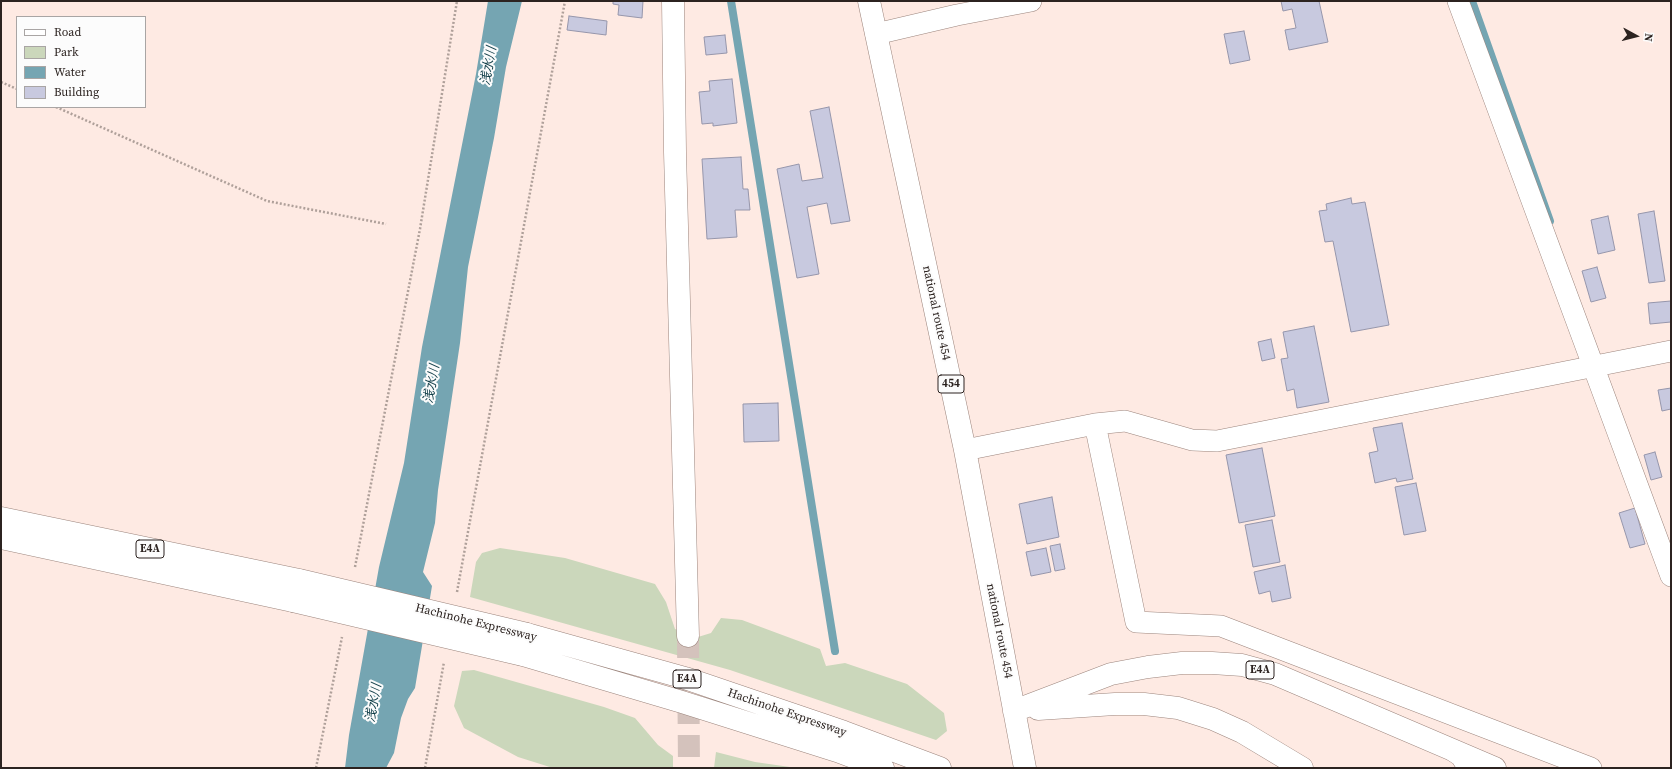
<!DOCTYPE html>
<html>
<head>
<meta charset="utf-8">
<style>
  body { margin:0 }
  #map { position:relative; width:1672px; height:769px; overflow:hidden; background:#feeae3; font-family:"Source Serif 4",serif }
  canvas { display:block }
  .frame { position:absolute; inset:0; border:2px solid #2c2320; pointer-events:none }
  .legend { position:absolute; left:16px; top:16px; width:130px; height:92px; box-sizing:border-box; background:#fcfcfc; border:1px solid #a9a5a4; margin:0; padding:5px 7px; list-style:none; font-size:12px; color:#2c2320 }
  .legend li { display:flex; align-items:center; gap:8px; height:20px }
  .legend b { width:20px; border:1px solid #a9a5a4 }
  .north { position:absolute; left:1616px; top:16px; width:40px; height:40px; -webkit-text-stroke:3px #fcfcfc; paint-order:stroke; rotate:97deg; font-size:11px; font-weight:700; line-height:16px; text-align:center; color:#2c2320 }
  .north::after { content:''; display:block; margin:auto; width:14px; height:18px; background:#2c2320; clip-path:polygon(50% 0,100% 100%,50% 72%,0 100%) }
</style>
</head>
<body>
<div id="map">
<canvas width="1672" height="769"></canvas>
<div class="frame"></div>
<ul class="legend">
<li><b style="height:5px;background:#fff"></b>Road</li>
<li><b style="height:11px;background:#cbd7bb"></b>Park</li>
<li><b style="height:11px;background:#75a5b2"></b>Water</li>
<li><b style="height:11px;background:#c8c9df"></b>Building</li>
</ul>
<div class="north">N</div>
</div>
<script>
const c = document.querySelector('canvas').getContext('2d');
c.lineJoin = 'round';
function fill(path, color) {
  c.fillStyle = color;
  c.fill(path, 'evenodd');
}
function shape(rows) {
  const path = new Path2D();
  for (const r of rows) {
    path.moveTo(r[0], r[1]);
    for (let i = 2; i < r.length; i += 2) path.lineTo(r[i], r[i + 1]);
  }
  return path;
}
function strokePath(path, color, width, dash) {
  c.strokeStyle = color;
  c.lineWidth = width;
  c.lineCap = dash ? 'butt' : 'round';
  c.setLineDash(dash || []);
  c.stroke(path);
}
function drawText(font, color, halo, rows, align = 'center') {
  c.font = font + ' "Source Serif 4","Noto Sans JP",serif';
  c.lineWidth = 4;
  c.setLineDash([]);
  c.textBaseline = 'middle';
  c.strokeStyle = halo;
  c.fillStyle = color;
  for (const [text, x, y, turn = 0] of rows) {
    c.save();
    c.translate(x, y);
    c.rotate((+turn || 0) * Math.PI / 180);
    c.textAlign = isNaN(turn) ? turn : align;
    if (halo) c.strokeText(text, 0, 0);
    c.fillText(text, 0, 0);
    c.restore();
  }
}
const green = shape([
  [500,548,565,558,655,584,666,602,675,629,698,637,711,633,721,618,742,620,820,649,826,666,845,663,907,684,944,713,947,731,936,740,730,670,470,597,476,562,482,553],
  [474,670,604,707,635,718,658,745,673,756,673,768,553,768,518,757,464,728,454,706,462,671],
  [716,752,755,762,797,768,714,768]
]);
const water = shape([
  [488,1,522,1,506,67,494,138,468,267,460,343,438,490,435,523,423,572,432,586,415,688,408,699,401,718,394,753,386,768,345,768,349,735,379,567,404,463,422,347,476,74]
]);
const stream = shape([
  [731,1,835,651],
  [1472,1,1550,221]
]);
const building = shape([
  [613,1,643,1,642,18,618,15,619,5,613,4,613,1],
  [1281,1,1319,1,1328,42,1289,50,1285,30,1296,28,1292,9,1283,11,1281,1],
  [569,16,607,21,606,35,567,30,569,16],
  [1244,31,1250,60,1230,64,1224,34,1244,31],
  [725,35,727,53,706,55,704,37,725,35],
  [732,79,737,123,713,126,713,123,702,124,699,92,710,91,709,81,732,79],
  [829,107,850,221,831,224,827,203,807,207,819,274,797,278,777,169,799,164,802,181,823,178,810,111,829,107],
  [741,157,743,189,748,189,750,210,735,210,737,237,707,239,702,159,741,157],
  [1351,198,1352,204,1365,202,1389,325,1351,332,1333,241,1325,242,1319,211,1327,210,1326,204,1351,198],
  [1654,211,1665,281,1649,283,1638,214,1654,211],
  [1608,216,1615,250,1598,254,1591,220,1608,216],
  [1597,267,1606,298,1591,302,1582,271,1597,267],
  [1671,301,1671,322,1650,324,1648,303,1671,301],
  [1314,326,1329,402,1297,408,1294,389,1287,391,1281,359,1288,358,1283,332,1314,326],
  [1271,339,1275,358,1262,361,1258,342,1271,339],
  [1671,388,1671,409,1662,411,1658,390,1671,388],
  [778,403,779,441,744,442,743,404,778,403],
  [1402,423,1413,479,1397,482,1396,478,1375,483,1369,453,1378,451,1373,428,1402,423],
  [1262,448,1275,516,1239,523,1226,455,1262,448],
  [1655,452,1662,477,1651,480,1644,455,1655,452],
  [1416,483,1426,531,1404,535,1395,487,1416,483],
  [1052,497,1059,537,1027,544,1019,504,1052,497],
  [1635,508,1645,544,1630,548,1619,513,1635,508],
  [1272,520,1280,562,1253,567,1245,525,1272,520],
  [1060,544,1065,569,1055,571,1050,546,1060,544],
  [1046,548,1051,572,1031,576,1026,552,1046,548],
  [1285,565,1291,598,1272,602,1270,591,1259,594,1254,572,1285,565]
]);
const secondaryTunnel = shape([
  [688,636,689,768]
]);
const path = shape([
  [1,82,17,89],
  [56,107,267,201,386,224],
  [355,567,420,229,457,1],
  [457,592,565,1],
  [316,768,342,637],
  [425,768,444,662]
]);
const lane = shape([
  [1451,756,1457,760,1462,768]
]);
const street = shape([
  [1458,1,1671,576],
  [876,34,957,15,1031,1],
  [1095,424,1136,622,1221,626,1591,768],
  [965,450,1095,424,1125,421,1192,440,1217,441,1671,351]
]);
const secondary = shape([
  [673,1,675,152,688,636]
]);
const highway = shape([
  [869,1,965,450,1025,768],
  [1,518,299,580],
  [1,538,293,601],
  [527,634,685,678,844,732,940,768],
  [523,655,682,702,837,751,883,768],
  [1038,709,1115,704,1144,704,1178,708,1213,719,1242,732,1302,768],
  [1014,711,1111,674,1148,667,1182,663,1212,663,1242,665,1275,674,1495,768]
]);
const highwayBridge = shape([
  [299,580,527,634],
  [293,601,523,655]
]);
const shields = [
  [951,384,26],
  [150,549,28],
  [1260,670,28],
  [687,679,28]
];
const shieldNames = [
  ["454",951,384],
  ["E4A",150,549],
  ["E4A",1260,670],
  ["E4A",687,679]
];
const streetNames = [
  ["national route 454",936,313,78],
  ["Hachinohe Expressway",476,623,14],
  ["national route 454",999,631,79],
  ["Hachinohe Expressway",787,713,19]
];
const waterNames = [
  ["浅水川",489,66,-80],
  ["浅水川",432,384,-80],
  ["浅水川",374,703,-80]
];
fill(green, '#cbd7bb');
fill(water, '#75a5b2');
strokePath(stream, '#75a5b2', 8);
fill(building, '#c8c9df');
strokePath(building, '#9696ab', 1);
strokePath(secondaryTunnel, '#d4c2bc', 22, [22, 11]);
strokePath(lane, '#9c857d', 11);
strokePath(street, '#9c857d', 22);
strokePath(secondary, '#9c857d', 23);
strokePath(highway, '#9c857d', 23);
strokePath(path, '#afa09a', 2.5, [2, 2]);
strokePath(lane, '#fff', 10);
strokePath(street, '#fff', 21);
strokePath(secondary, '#fff', 22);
strokePath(highway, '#fff', 22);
strokePath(highwayBridge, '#9c857d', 23, []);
strokePath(highwayBridge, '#fff', 22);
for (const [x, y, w] of shields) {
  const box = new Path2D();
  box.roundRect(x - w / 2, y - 9, w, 18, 3);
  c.fillStyle = '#fcfcfc';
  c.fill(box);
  strokePath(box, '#2c2320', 1);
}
drawText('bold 11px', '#2c2320', null, shieldNames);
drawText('12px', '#2c2320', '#fcfcfc', streetNames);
drawText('italic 13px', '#113e48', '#fcfcfc', waterNames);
</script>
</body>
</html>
